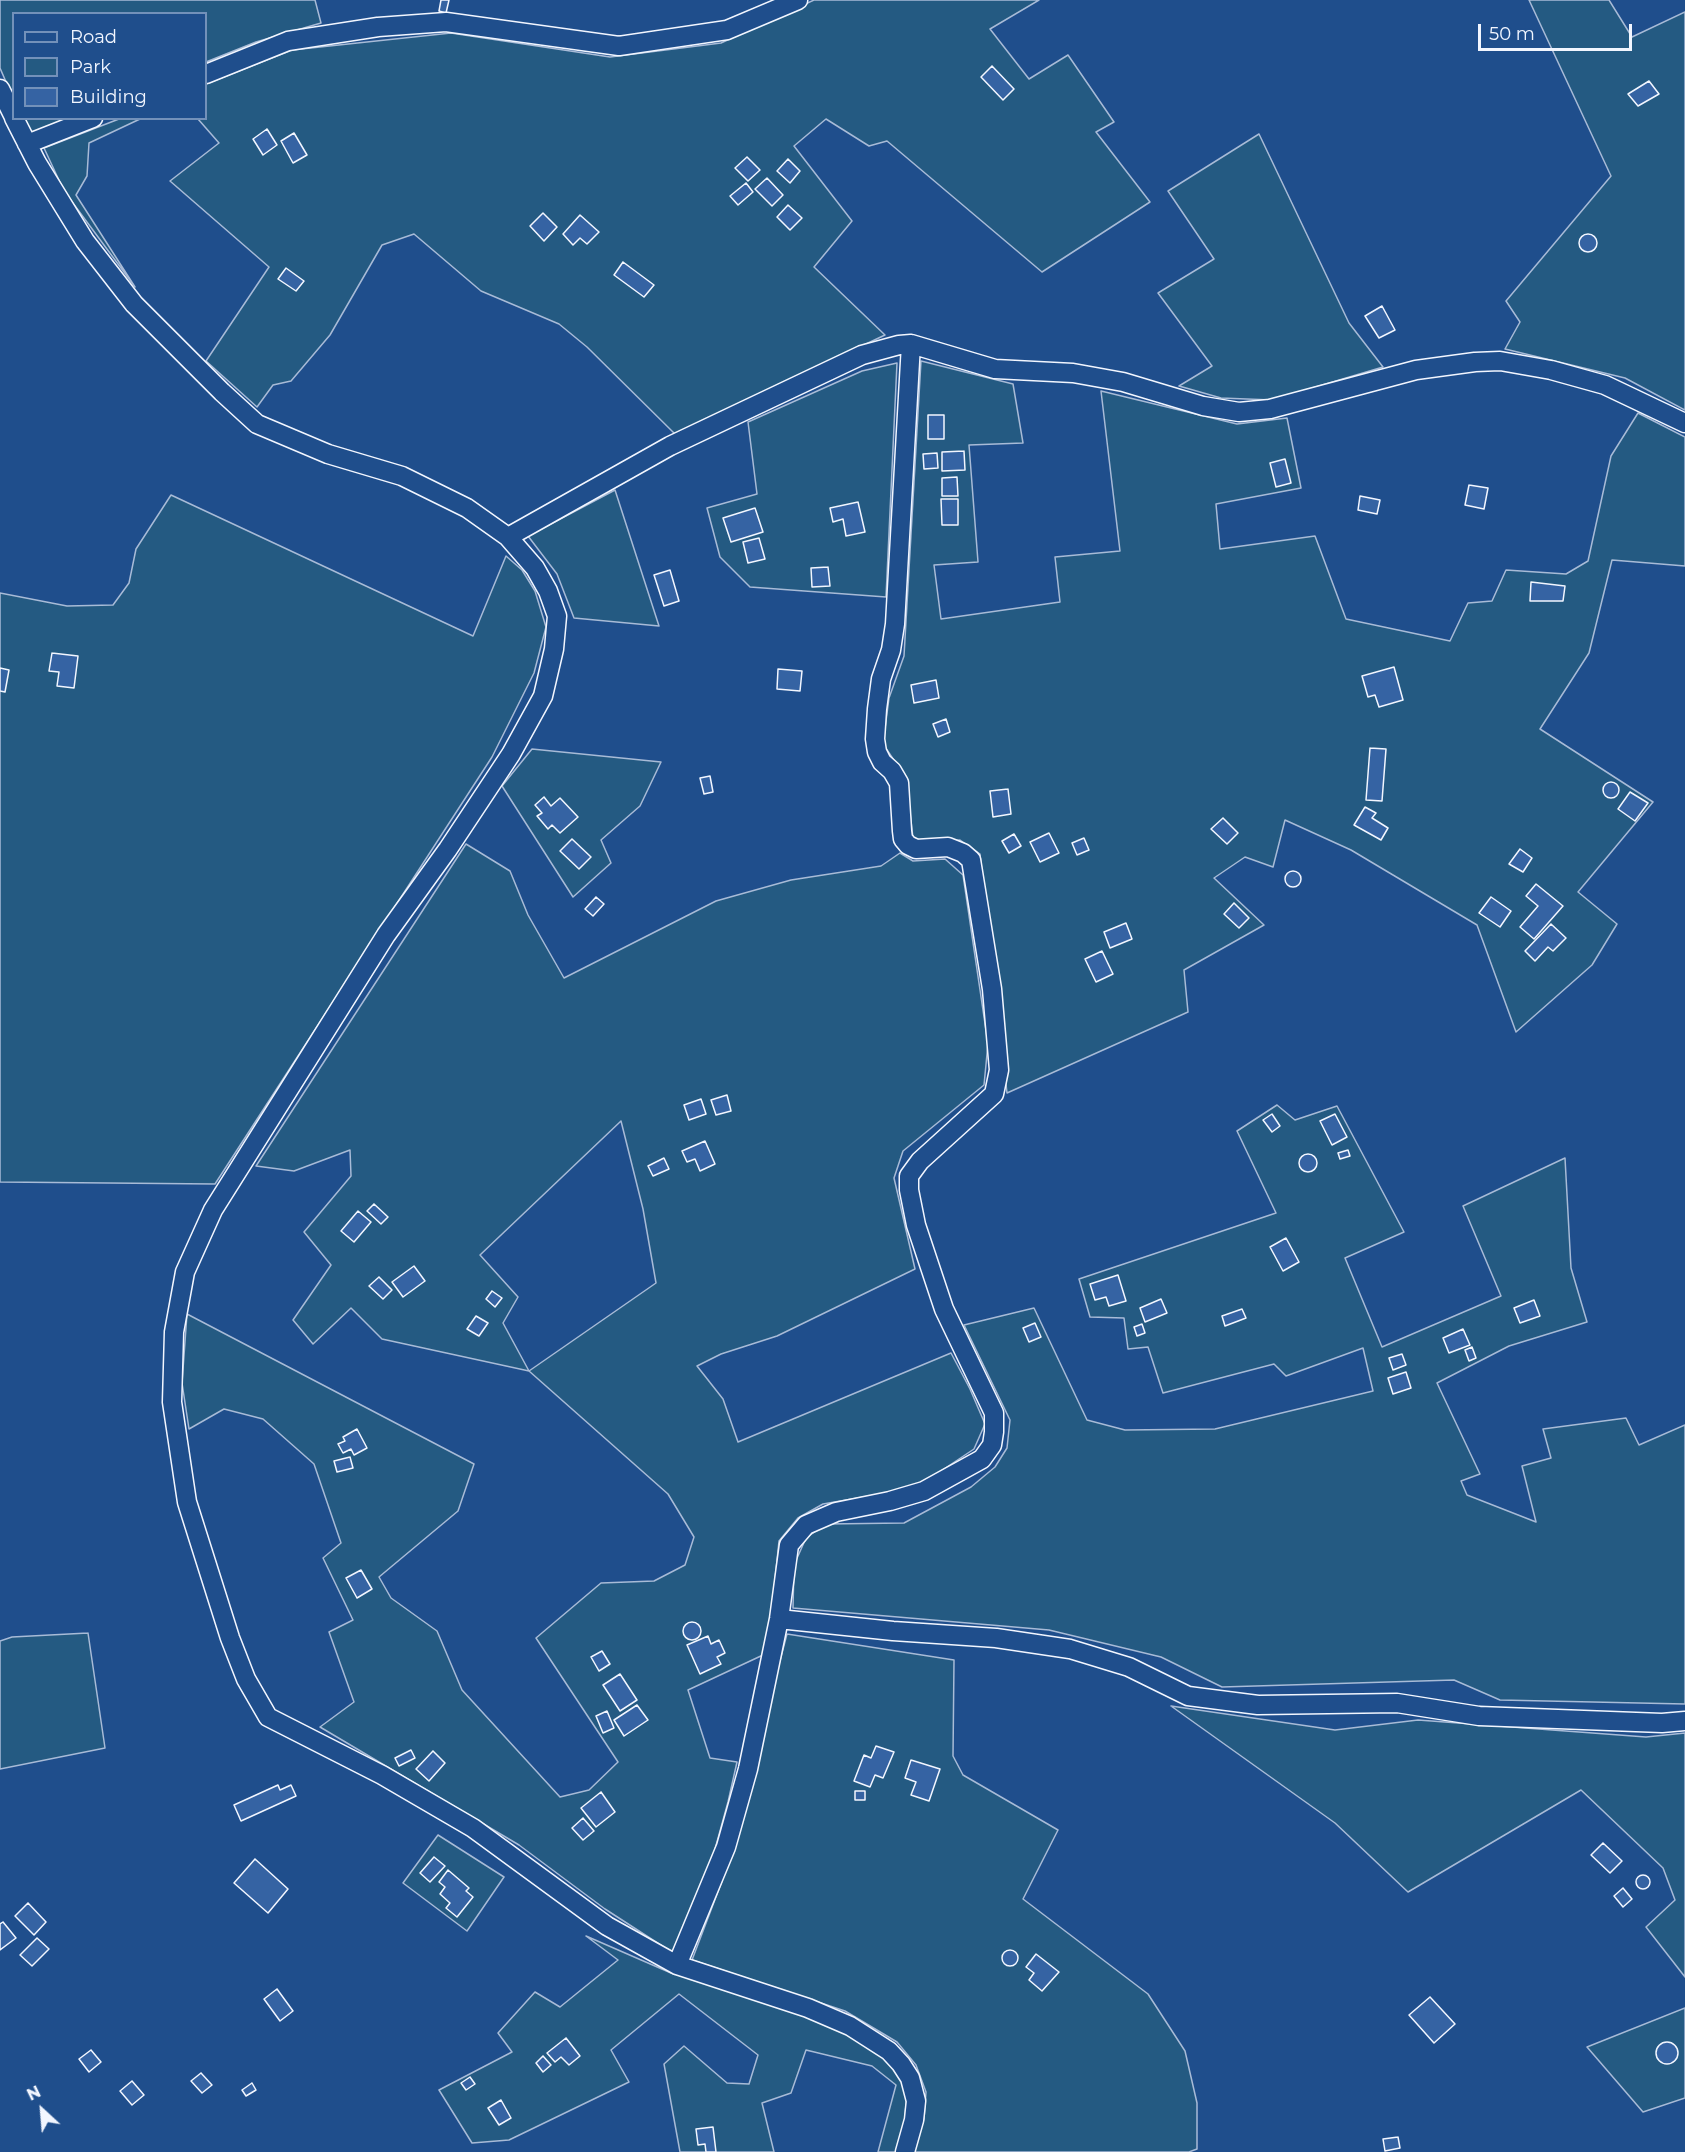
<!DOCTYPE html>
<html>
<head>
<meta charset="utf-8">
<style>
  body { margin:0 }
  #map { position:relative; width:1685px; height:2152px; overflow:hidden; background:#1f4e8c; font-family:Montserrat,sans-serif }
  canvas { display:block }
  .legend { position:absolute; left:12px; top:12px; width:195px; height:108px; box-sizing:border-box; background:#1f4e8c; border:2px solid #7391ba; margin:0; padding:8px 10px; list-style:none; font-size:18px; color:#f2f6ff }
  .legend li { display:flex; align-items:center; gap:12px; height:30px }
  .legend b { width:30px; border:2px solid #7391ba }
  .north { position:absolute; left:12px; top:2080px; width:60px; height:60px; -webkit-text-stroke:4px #1f4e8c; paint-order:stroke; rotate:334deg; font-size:16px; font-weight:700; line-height:24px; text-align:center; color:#f2f6ff }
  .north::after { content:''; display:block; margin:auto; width:21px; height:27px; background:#f2f6ff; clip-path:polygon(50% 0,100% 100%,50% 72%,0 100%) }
  .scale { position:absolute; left:1478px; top:24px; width:154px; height:27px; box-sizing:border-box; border:3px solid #f2f6ff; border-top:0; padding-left:8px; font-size:18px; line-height:21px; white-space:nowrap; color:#f2f6ff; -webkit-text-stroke:4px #1f4e8c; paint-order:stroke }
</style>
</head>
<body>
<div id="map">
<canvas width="1685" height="2152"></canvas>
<ul class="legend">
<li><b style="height:8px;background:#1f4e8c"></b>Road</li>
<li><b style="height:16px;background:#245a82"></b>Park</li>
<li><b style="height:16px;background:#3563a3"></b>Building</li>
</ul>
<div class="north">N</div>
<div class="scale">50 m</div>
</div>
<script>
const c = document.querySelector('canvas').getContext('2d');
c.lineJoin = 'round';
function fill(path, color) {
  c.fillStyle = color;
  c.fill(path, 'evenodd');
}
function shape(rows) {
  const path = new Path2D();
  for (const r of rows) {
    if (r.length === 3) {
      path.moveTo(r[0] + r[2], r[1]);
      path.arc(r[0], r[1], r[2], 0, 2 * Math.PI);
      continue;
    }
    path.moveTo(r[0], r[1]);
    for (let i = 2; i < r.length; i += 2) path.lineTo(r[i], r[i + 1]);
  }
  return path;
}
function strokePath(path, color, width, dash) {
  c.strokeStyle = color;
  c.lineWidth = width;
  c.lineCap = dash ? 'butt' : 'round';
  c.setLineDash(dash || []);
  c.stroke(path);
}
const green = shape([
  [0,0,315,0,321,23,256,42,206,62,206,14,14,14,13,98,0,68,0,0],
  [814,0,1039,0,990,29,1029,79,1068,55,1114,122,1096,132,1150,202,1042,272,887,141,869,146,826,119,794,146,852,221,814,267,885,335,675,434,587,347,559,324,481,291,414,234,382,245,330,335,291,381,273,385,257,407,206,361,269,267,170,181,219,143,198,119,206,118,206,84,292,50,451,33,610,57,721,43,814,0],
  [1529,0,1609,0,1632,37,1685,12,1685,410,1625,378,1505,349,1520,322,1506,301,1611,176,1529,0],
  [22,119,66,119,29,134,22,119],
  [119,119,140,119,89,143,87,176,76,195,135,287,64,191,44,148,119,119],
  [1259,134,1349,323,1383,367,1272,400,1221,398,1179,386,1212,366,1158,293,1214,259,1168,191,1259,134],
  [921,361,1013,384,1023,443,969,445,978,562,934,565,941,619,1060,602,1055,557,1120,551,1101,391,1237,424,1287,418,1301,488,1216,504,1220,549,1315,536,1346,619,1450,641,1468,603,1492,601,1506,570,1566,574,1588,561,1611,456,1638,413,1685,437,1685,566,1612,560,1589,653,1540,729,1653,802,1578,892,1617,924,1592,965,1516,1032,1477,925,1351,850,1285,820,1273,867,1245,857,1214,878,1264,925,1184,970,1188,1012,1007,1093,980,854,960,840,923,843,913,838,906,778,883,744,889,698,904,656,921,361],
  [897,363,886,597,750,587,720,557,707,508,757,494,748,422,862,371,897,363],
  [615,490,659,626,574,618,557,574,528,536,615,490],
  [171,495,473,636,506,556,522,570,535,591,546,627,534,673,492,757,215,1184,0,1182,0,593,67,606,113,605,129,583,136,549,171,495],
  [532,749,661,762,640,806,601,840,611,863,573,897,502,786,532,749],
  [466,844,510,871,528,915,564,978,716,901,791,880,881,866,900,853,913,861,945,859,963,875,988,1044,984,1085,903,1151,894,1178,915,1269,777,1336,721,1354,697,1366,723,1399,738,1442,951,1353,970,1389,985,1424,974,1449,929,1479,904,1490,823,1504,798,1518,779,1541,772,1608,763,1655,688,1690,710,1758,737,1762,728,1802,712,1860,673,1953,605,1909,519,1845,320,1727,354,1702,329,1632,353,1620,323,1558,341,1543,314,1464,263,1419,224,1409,189,1429,182,1383,187,1314,474,1464,458,1511,379,1577,391,1598,437,1631,462,1690,560,1797,589,1790,618,1762,536,1638,601,1583,654,1581,685,1565,694,1537,668,1494,529,1371,382,1339,351,1308,313,1344,293,1320,331,1265,304,1232,351,1176,350,1150,294,1171,256,1166,466,844],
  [621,1121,643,1209,656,1283,529,1371,503,1323,518,1297,480,1255,621,1121],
  [1277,1105,1295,1120,1337,1106,1404,1232,1345,1258,1382,1347,1501,1296,1463,1206,1565,1158,1571,1268,1587,1322,1509,1346,1437,1383,1480,1474,1461,1481,1467,1495,1536,1522,1522,1466,1551,1458,1543,1429,1626,1418,1639,1445,1685,1425,1685,1704,1500,1700,1454,1680,1222,1687,1161,1657,1049,1630,793,1608,794,1565,806,1538,826,1524,904,1523,971,1487,995,1467,1007,1448,1010,1420,964,1325,1034,1308,1087,1420,1125,1430,1215,1429,1373,1391,1363,1348,1286,1376,1274,1364,1163,1393,1148,1347,1128,1349,1124,1318,1090,1317,1079,1279,1276,1213,1237,1131,1277,1105],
  [88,1633,105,1748,0,1769,0,1641,12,1637,88,1633],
  [787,1634,954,1660,953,1756,963,1775,1058,1830,1023,1899,1148,1994,1185,2051,1197,2103,1197,2149,1189,2152,913,2152,924,2119,926,2092,916,2065,897,2042,845,2011,692,1960,722,1881,787,1634],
  [1171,1706,1335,1730,1418,1720,1646,1737,1685,1733,1685,1977,1646,1927,1675,1900,1663,1868,1581,1790,1408,1892,1335,1823,1171,1706],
  [438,1835,504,1877,467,1931,403,1883,438,1835],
  [586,1936,671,1973,794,2008,865,2042,900,2071,907,2094,903,2137,898,2152,878,2152,896,2085,872,2066,806,2050,791,2093,762,2103,774,2152,680,2152,664,2064,684,2046,727,2083,749,2084,758,2055,679,1994,611,2050,629,2082,509,2140,472,2143,439,2090,512,2052,498,2033,535,1992,560,2007,618,1960,586,1936],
  [1685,2008,1685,2098,1643,2112,1587,2047,1685,2008]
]);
const building = shape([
  [441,0,449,0,446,13,439,11,441,0],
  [992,66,1014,89,1003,100,981,77,992,66],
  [1649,81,1659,94,1638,106,1628,94,1649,81],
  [267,129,277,145,263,155,253,139,267,129],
  [294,133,307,155,293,163,281,141,294,133],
  [747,157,760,170,748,181,735,168,747,157],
  [788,159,800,171,790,183,777,171,788,159],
  [767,178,783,195,772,206,755,189,767,178],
  [746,183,753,192,738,205,730,196,746,183],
  [788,205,802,218,790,230,777,217,788,205],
  [543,213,557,227,544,241,530,226,543,213],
  [580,215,599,232,587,244,580,238,573,245,563,234,580,215],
  [1588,243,9],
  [623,262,654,285,644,297,614,275,623,262],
  [286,268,304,281,296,291,278,279,286,268],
  [1382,306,1395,330,1379,338,1365,316,1382,306],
  [928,415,944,415,944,439,928,439,928,415],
  [964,451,965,470,942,471,942,452,964,451],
  [937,453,938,468,924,469,923,454,937,453],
  [1285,459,1291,483,1276,487,1270,463,1285,459],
  [957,477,958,496,942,496,942,478,957,477],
  [1469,485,1488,488,1484,509,1465,505,1469,485],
  [1360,496,1380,500,1377,514,1358,510,1360,496],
  [941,499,958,499,958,525,942,525,941,499],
  [858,502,865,532,846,536,843,519,833,522,830,508,858,502],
  [755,508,763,532,731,542,723,518,755,508],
  [759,538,765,559,748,563,743,542,759,538],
  [828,567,830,586,812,587,811,568,828,567],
  [670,570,679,601,664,606,654,575,670,570],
  [1531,582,1565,586,1563,601,1530,601,1531,582],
  [52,653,78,656,74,688,57,686,59,672,49,671,52,653],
  [1394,667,1403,700,1379,707,1375,695,1368,697,1362,676,1394,667],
  [0,668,9,670,5,692,0,691,0,668],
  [778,669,802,671,800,691,777,689,778,669],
  [936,680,939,698,914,703,911,685,936,680],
  [946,719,950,732,938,737,933,724,946,719],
  [1370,748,1386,749,1382,801,1366,800,1370,748],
  [710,776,713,792,704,794,700,778,710,776],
  [1611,790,8],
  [1008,789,1011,814,993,817,990,791,1008,789],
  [1630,792,1648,803,1635,821,1618,809,1630,792],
  [544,797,551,806,560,798,578,817,560,833,552,825,548,829,537,816,542,813,535,805,544,797],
  [1365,807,1376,813,1372,818,1388,828,1381,840,1354,825,1365,807],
  [1223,818,1238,833,1227,844,1211,829,1223,818],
  [1049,833,1059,853,1040,862,1030,842,1049,833],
  [1014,834,1021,846,1009,853,1002,841,1014,834],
  [1084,838,1089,850,1077,855,1072,843,1084,838],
  [572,839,591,857,579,869,560,851,572,839],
  [1520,849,1532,858,1523,872,1509,864,1520,849],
  [1293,879,8],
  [1536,884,1563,906,1534,939,1520,927,1538,906,1526,896,1536,884],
  [596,897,604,904,593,916,585,909,596,897],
  [1491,897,1511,911,1500,927,1479,913,1491,897],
  [1234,903,1249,918,1239,928,1224,914,1234,903],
  [1126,923,1132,939,1110,948,1104,932,1126,923],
  [1551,924,1566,938,1553,951,1548,947,1535,961,1525,951,1551,924],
  [1102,951,1113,974,1096,982,1085,959,1102,951],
  [727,1095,731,1111,716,1115,711,1100,727,1095],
  [701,1099,706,1114,689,1120,684,1105,701,1099],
  [1272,1114,1280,1126,1272,1132,1263,1120,1272,1114],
  [1335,1114,1347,1137,1332,1145,1320,1121,1335,1114],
  [705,1141,715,1164,700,1171,695,1159,687,1162,682,1151,705,1141],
  [1348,1150,1350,1156,1340,1159,1338,1153,1348,1150],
  [1308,1163,9],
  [664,1158,669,1169,653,1176,648,1166,664,1158],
  [374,1204,388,1217,381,1224,367,1211,374,1204],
  [358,1211,371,1222,354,1242,341,1231,358,1211],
  [1286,1238,1299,1262,1283,1271,1270,1247,1286,1238],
  [414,1266,425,1281,403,1297,392,1282,414,1266],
  [1118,1275,1126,1301,1109,1306,1106,1297,1095,1300,1090,1284,1118,1275],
  [379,1277,392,1290,383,1299,369,1286,379,1277],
  [492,1291,502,1298,495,1307,486,1299,492,1291],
  [1161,1299,1167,1313,1145,1322,1140,1308,1161,1299],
  [1534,1300,1540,1316,1520,1323,1514,1308,1534,1300],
  [1242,1309,1246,1318,1225,1326,1222,1316,1242,1309],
  [476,1316,488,1323,479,1336,467,1329,476,1316],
  [1035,1323,1041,1337,1029,1342,1023,1328,1035,1323],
  [1142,1324,1145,1333,1137,1336,1134,1327,1142,1324],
  [1463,1329,1470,1345,1449,1353,1443,1338,1463,1329],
  [1472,1347,1476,1358,1469,1361,1465,1350,1472,1347],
  [1402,1354,1406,1365,1393,1370,1389,1358,1402,1354],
  [1406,1372,1411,1388,1393,1394,1388,1378,1406,1372],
  [357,1429,367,1448,354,1455,351,1449,343,1453,338,1444,345,1441,343,1437,357,1429],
  [350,1457,353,1468,337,1472,334,1461,350,1457],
  [361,1570,372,1589,357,1598,346,1578,361,1570],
  [692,1631,9],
  [708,1636,711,1644,719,1640,725,1653,717,1657,721,1664,700,1674,687,1645,708,1636],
  [602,1651,610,1664,599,1671,591,1657,602,1651],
  [620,1674,637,1700,620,1711,603,1685,620,1674],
  [637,1705,648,1720,624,1736,614,1720,637,1705],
  [607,1711,614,1728,603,1733,596,1716,607,1711],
  [876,1746,894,1752,883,1778,875,1775,870,1787,854,1781,864,1755,871,1758,876,1746],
  [411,1750,415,1758,399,1766,395,1758,411,1750],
  [433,1751,445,1763,429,1781,416,1769,433,1751],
  [911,1760,940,1769,929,1801,911,1795,916,1782,905,1778,911,1760],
  [278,1785,280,1790,291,1785,296,1796,241,1821,234,1805,278,1785],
  [855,1791,865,1791,865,1800,855,1800,855,1791],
  [601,1792,615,1812,596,1827,581,1808,601,1792],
  [583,1818,594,1831,583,1840,572,1828,583,1818],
  [1603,1843,1622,1861,1610,1873,1591,1855,1603,1843],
  [434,1857,445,1866,430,1882,420,1873,434,1857],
  [255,1859,288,1889,268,1913,234,1883,255,1859],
  [448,1870,469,1888,466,1891,473,1897,457,1917,446,1908,450,1903,440,1894,445,1887,439,1882,448,1870],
  [1643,1882,7],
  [1623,1888,1632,1899,1623,1907,1614,1896,1623,1888],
  [28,1903,46,1922,34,1935,15,1916,28,1903],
  [3,1922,16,1938,0,1950,0,1924,3,1922],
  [37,1938,49,1949,32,1966,20,1955,37,1938],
  [1010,1958,8],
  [1036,1954,1059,1972,1042,1991,1029,1980,1034,1973,1026,1967,1036,1954],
  [277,1989,293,2011,280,2021,264,1999,277,1989],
  [1430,1997,1455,2024,1434,2043,1409,2015,1430,1997],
  [566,2038,580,2056,569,2065,561,2057,555,2062,547,2053,566,2038],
  [1667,2053,11],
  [91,2050,101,2062,89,2072,79,2059,91,2050],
  [543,2056,551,2065,543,2072,536,2063,543,2056],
  [201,2073,212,2085,202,2093,191,2081,201,2073],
  [470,2077,475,2084,466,2090,461,2083,470,2077],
  [132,2081,144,2095,132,2105,120,2091,132,2081],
  [252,2083,256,2090,246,2096,242,2090,252,2083],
  [501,2100,511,2118,499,2125,488,2108,501,2100],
  [713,2127,716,2152,706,2152,705,2144,698,2145,696,2129,713,2127],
  [1398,2137,1400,2148,1385,2151,1383,2139,1398,2137]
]);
const street = shape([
  [206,74,288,41,378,27,446,22,619,46,727,30,798,0],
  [0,89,14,117],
  [14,118,37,163,85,241,134,304,222,392,257,424,328,454,402,476,467,508,508,537,535,568,548,591,557,616,554,649,543,696,511,754,448,849,386,935,213,1210,185,1272,174,1332,172,1402,187,1502,230,1638,246,1679,268,1717,382,1775,473,1828,607,1926,677,1965,808,2008,850,2026,889,2051,901,2064,910,2078,916,2101,914,2120,905,2152],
  [27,144,93,118],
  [508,537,670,446,862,355,899,345,911,344,995,369,1073,373,1123,382,1203,406,1239,412,1270,409,1416,370,1475,362,1500,361,1551,370,1605,385,1685,423],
  [779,1619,893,1631,996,1638,1070,1649,1129,1667,1188,1696,1258,1705,1397,1703,1479,1716,1662,1723,1685,1721],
  [677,1965,726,1847,748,1769,779,1619,789,1545,806,1525,836,1512,890,1501,924,1491,982,1459,992,1445,994,1432,994,1413,944,1309,916,1225,909,1190,909,1176,920,1161,994,1094,999,1070,992,989,971,860,963,853,948,847,916,849,908,845,903,839,902,831,899,783,892,771,882,762,877,752,875,739,877,709,881,679,891,650,895,624,911,344]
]);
fill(green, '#245a82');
strokePath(green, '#a8bbd7', 1.5);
fill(building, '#3563a3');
strokePath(building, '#f2f6ff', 1.5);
strokePath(street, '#f2f6ff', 21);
strokePath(street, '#1f4e8c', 18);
</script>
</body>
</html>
